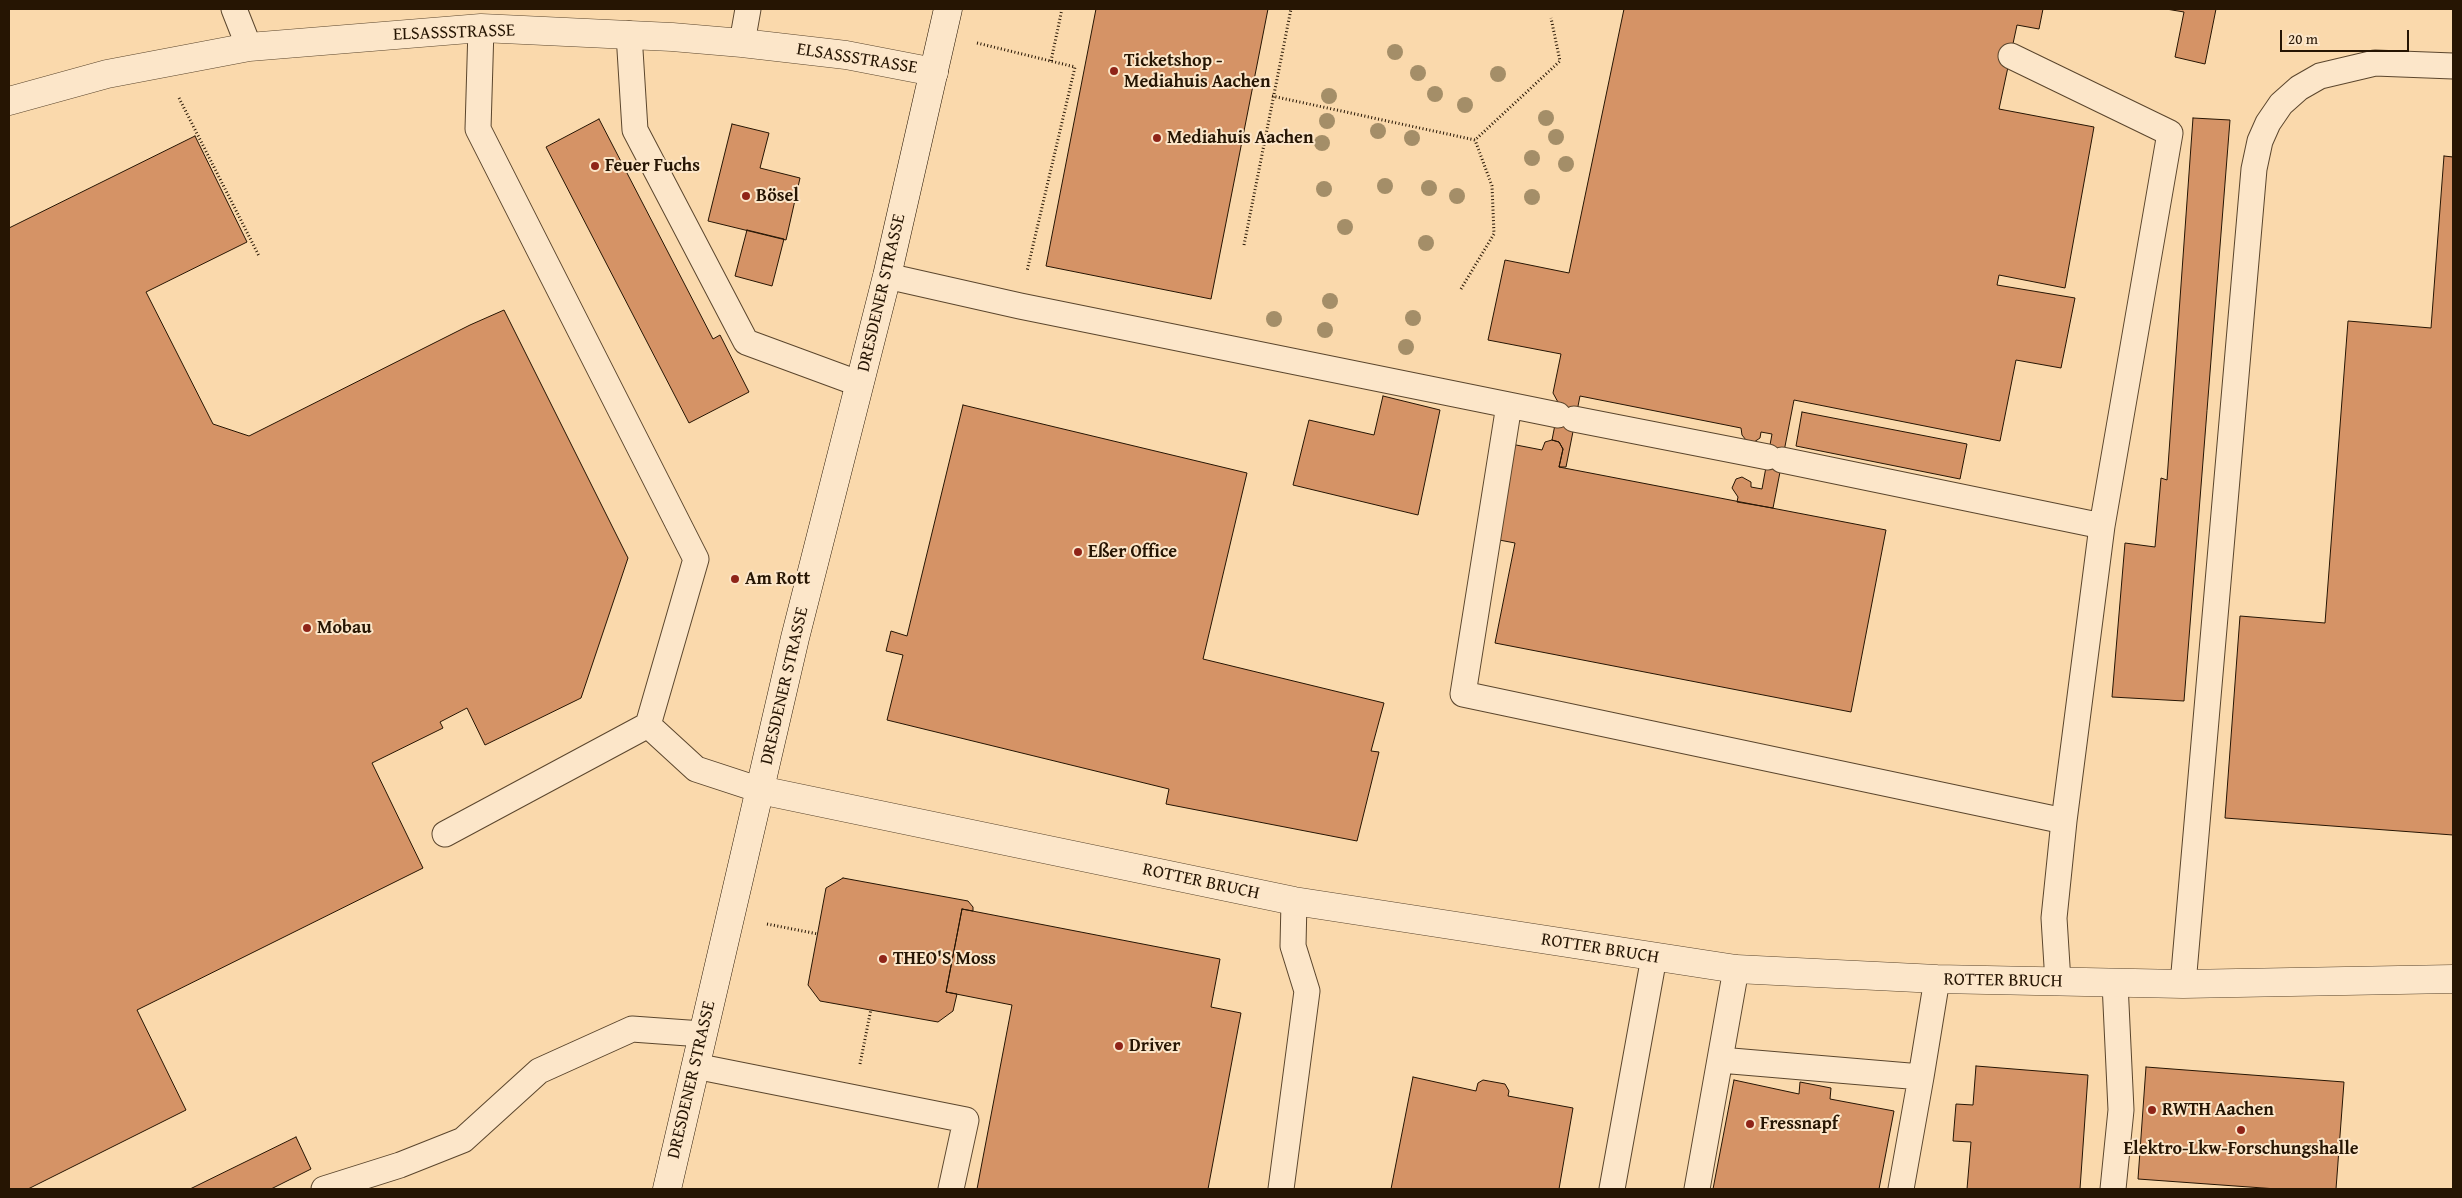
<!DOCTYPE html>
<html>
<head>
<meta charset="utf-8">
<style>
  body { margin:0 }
  #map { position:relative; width:2462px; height:1198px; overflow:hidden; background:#fad9ac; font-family:"Gentium Book Plus",serif }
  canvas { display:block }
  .frame { position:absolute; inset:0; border:10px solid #261503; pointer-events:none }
  .scale { position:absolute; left:2280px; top:30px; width:129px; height:22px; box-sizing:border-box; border:2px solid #261503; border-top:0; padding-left:6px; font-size:15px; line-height:18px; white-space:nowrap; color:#261503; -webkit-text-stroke:4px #fce6c9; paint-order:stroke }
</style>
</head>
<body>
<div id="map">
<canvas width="2462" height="1198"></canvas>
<div class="frame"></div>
<div class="scale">20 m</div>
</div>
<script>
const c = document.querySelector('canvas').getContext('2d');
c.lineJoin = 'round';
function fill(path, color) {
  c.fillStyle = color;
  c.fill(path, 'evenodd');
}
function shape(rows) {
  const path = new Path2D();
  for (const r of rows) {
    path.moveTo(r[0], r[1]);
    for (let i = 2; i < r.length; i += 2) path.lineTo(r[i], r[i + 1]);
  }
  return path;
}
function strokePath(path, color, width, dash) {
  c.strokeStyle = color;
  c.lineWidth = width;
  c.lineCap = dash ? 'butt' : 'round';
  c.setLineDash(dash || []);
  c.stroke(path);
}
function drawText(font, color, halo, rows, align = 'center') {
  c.font = font + ' "Gentium Book Plus",serif';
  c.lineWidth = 4;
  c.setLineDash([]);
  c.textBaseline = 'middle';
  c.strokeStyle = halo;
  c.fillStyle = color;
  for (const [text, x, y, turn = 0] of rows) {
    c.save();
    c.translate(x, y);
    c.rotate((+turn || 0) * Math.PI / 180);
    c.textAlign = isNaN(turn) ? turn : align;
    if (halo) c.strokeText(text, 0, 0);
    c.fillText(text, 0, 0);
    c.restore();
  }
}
const building = shape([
  [1096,9,1268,9,1211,299,1046,266,1096,9],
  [1624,9,2043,9,2039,29,2017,25,1999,109,2094,127,2065,288,1999,275,1997,285,2075,298,2061,368,2016,360,2000,441,1794,400,1773,508,1737,502,1738,497,1732,488,1736,479,1742,477,1751,482,1751,487,1762,489,1772,434,1761,432,1760,438,1754,442,1746,440,1742,435,1741,428,1580,396,1566,467,1559,467,1563,449,1559,442,1552,440,1559,404,1553,393,1561,354,1488,340,1505,260,1569,273,1624,9],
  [2166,9,2216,9,2205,64,2175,57,2184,12,2166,9],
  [2193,118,2230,120,2184,701,2112,697,2125,543,2155,547,2161,478,2167,480,2193,118],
  [599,119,713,339,720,335,749,392,689,423,546,147,599,119],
  [732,124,769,133,760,168,800,178,786,240,708,221,732,124],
  [195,136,247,242,146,292,213,424,249,436,470,325,504,310,628,558,581,698,485,745,467,708,440,722,443,728,372,763,423,868,137,1010,186,1110,28,1189,9,1189,9,228,195,136],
  [2444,156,2453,157,2453,835,2225,818,2240,616,2325,623,2348,321,2431,328,2444,156],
  [747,230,784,239,772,286,735,276,747,230],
  [1383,396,1440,410,1418,515,1293,485,1309,420,1374,435,1383,396],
  [963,405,1247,473,1203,659,1384,703,1371,751,1379,752,1357,841,1166,804,1169,789,887,720,903,655,886,651,891,631,907,636,963,405],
  [1802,412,1967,444,1960,479,1796,446,1802,412],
  [1552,440,1559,442,1563,449,1559,467,1886,530,1851,712,1495,643,1515,543,1494,539,1511,444,1542,450,1545,442,1552,440],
  [843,878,968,901,973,907,973,911,962,909,946,992,957,994,953,1011,938,1022,820,1001,808,985,826,888,843,878],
  [962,909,1220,959,1211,1007,1241,1013,1208,1189,977,1189,1012,1005,946,992,962,909],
  [1976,1066,2088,1075,2080,1189,1967,1189,1971,1142,1953,1141,1956,1104,1973,1105,1976,1066],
  [2146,1067,2344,1082,2336,1189,2277,1189,2138,1179,2146,1067],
  [1413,1077,1476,1091,1478,1083,1483,1080,1505,1084,1509,1091,1508,1096,1573,1108,1559,1189,1391,1189,1413,1077],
  [1734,1080,1799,1094,1800,1082,1831,1088,1830,1099,1894,1111,1879,1189,1713,1189,1734,1080],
  [296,1137,311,1169,271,1189,190,1189,296,1137]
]);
const path = shape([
  [977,43,1075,67,1027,271],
  [1051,61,1062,9],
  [1272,96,1475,140,1560,61,1551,18],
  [179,98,259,256],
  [1244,245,1291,9],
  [1461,289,1494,234,1492,186,1475,140],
  [767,924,818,934],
  [860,1064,871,1009]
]);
const lane = shape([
  [234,9,249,47],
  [481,28,478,129,696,559,648,725,696,769,760,790],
  [629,34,635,130,746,342,860,384],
  [742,43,748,9],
  [887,276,1020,306,1558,415],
  [1509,405,1463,694,2064,821,2102,526],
  [1574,419,1768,457],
  [1782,460,2102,526,2170,133,2011,56],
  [445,834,648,725],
  [2058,982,2054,918,2064,821],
  [2183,984,2254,169,2260,141,2268,123,2281,104,2299,88,2320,76,2375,63,2453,66],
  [1720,1060,1921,1077,1937,979],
  [695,1066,966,1120,951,1189],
  [324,1189,400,1165,463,1140,539,1071,632,1029,702,1034],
  [1281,1189,1307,991,1293,946,1294,901],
  [1612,1189,1654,957],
  [1697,1189,1736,969],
  [1901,1189,1921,1077],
  [2113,1189,2121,1110,2115,983]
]);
const street = shape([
  [9,101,107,74,249,47,481,28,672,37,742,43,846,55,934,72],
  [760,790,1294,901,1736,969,1937,979,2183,984,2453,979]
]);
const secondary = shape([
  [667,1189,795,638,887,276,948,9]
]);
const trees = [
  [1395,52],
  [1418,73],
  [1498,74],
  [1435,94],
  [1329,96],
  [1465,105],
  [1546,118],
  [1327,121],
  [1378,131],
  [1556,137],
  [1412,138],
  [1322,143],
  [1532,158],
  [1566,164],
  [1385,186],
  [1429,188],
  [1324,189],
  [1457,196],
  [1532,197],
  [1345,227],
  [1426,243],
  [1330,301],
  [1413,318],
  [1274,319],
  [1325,330],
  [1406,347]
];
const markers = [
  [1114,71,5,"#8f2418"],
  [1157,138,5,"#8f2418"],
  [595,166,5,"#8f2418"],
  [746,196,5,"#8f2418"],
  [1078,552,5,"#8f2418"],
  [735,579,5,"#8f2418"],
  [307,628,5,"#8f2418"],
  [883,959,5,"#8f2418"],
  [1119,1046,5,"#8f2418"],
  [2152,1110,5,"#8f2418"],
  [1750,1124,5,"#8f2418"],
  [2241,1130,5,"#8f2418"]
];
const streetNames = [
  ["ELSASSSTRASSE",454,33,-2],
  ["ELSASSSTRASSE",857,59,9],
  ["DRESDENER STRASSE",882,293,-77],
  ["DRESDENER STRASSE",785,686,-77],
  ["ROTTER BRUCH",1201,882,12],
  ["ROTTER BRUCH",1600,949,9],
  ["ROTTER BRUCH",2003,981,1],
  ["DRESDENER STRASSE",692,1080,-77]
];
const poiNames = [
  ["Ticketshop -",1124,61],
  ["Mediahuis Aachen",1124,82],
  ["Mediahuis Aachen",1167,138],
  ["Feuer Fuchs",605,166],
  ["Bösel",756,196],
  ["Eßer Office",1088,552],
  ["Am Rott",745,579],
  ["Mobau",317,628],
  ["THEO'S Moss",893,959],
  ["Driver",1129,1046],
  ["RWTH Aachen",2162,1110],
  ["Fressnapf",1760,1124],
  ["Elektro-Lkw-Forschungshalle",2241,1149,"center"]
];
fill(building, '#d59366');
strokePath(building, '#261503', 1);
strokePath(lane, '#5b462d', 27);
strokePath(street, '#5b462d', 29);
strokePath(secondary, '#261503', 29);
strokePath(path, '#261503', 3, [1, 2.5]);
strokePath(lane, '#fce6c9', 25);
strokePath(street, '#fce6c9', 28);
strokePath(secondary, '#fce6c9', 28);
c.fillStyle = '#a48e68';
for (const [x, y] of trees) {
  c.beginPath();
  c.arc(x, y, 8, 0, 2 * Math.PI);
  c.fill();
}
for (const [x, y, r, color] of markers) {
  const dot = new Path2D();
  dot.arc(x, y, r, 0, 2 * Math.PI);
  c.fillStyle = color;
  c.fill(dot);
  strokePath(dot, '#fce6c9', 2);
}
drawText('18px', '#261503', '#fce6c9', streetNames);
drawText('bold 18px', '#261503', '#fce6c9', poiNames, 'left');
</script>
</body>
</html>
